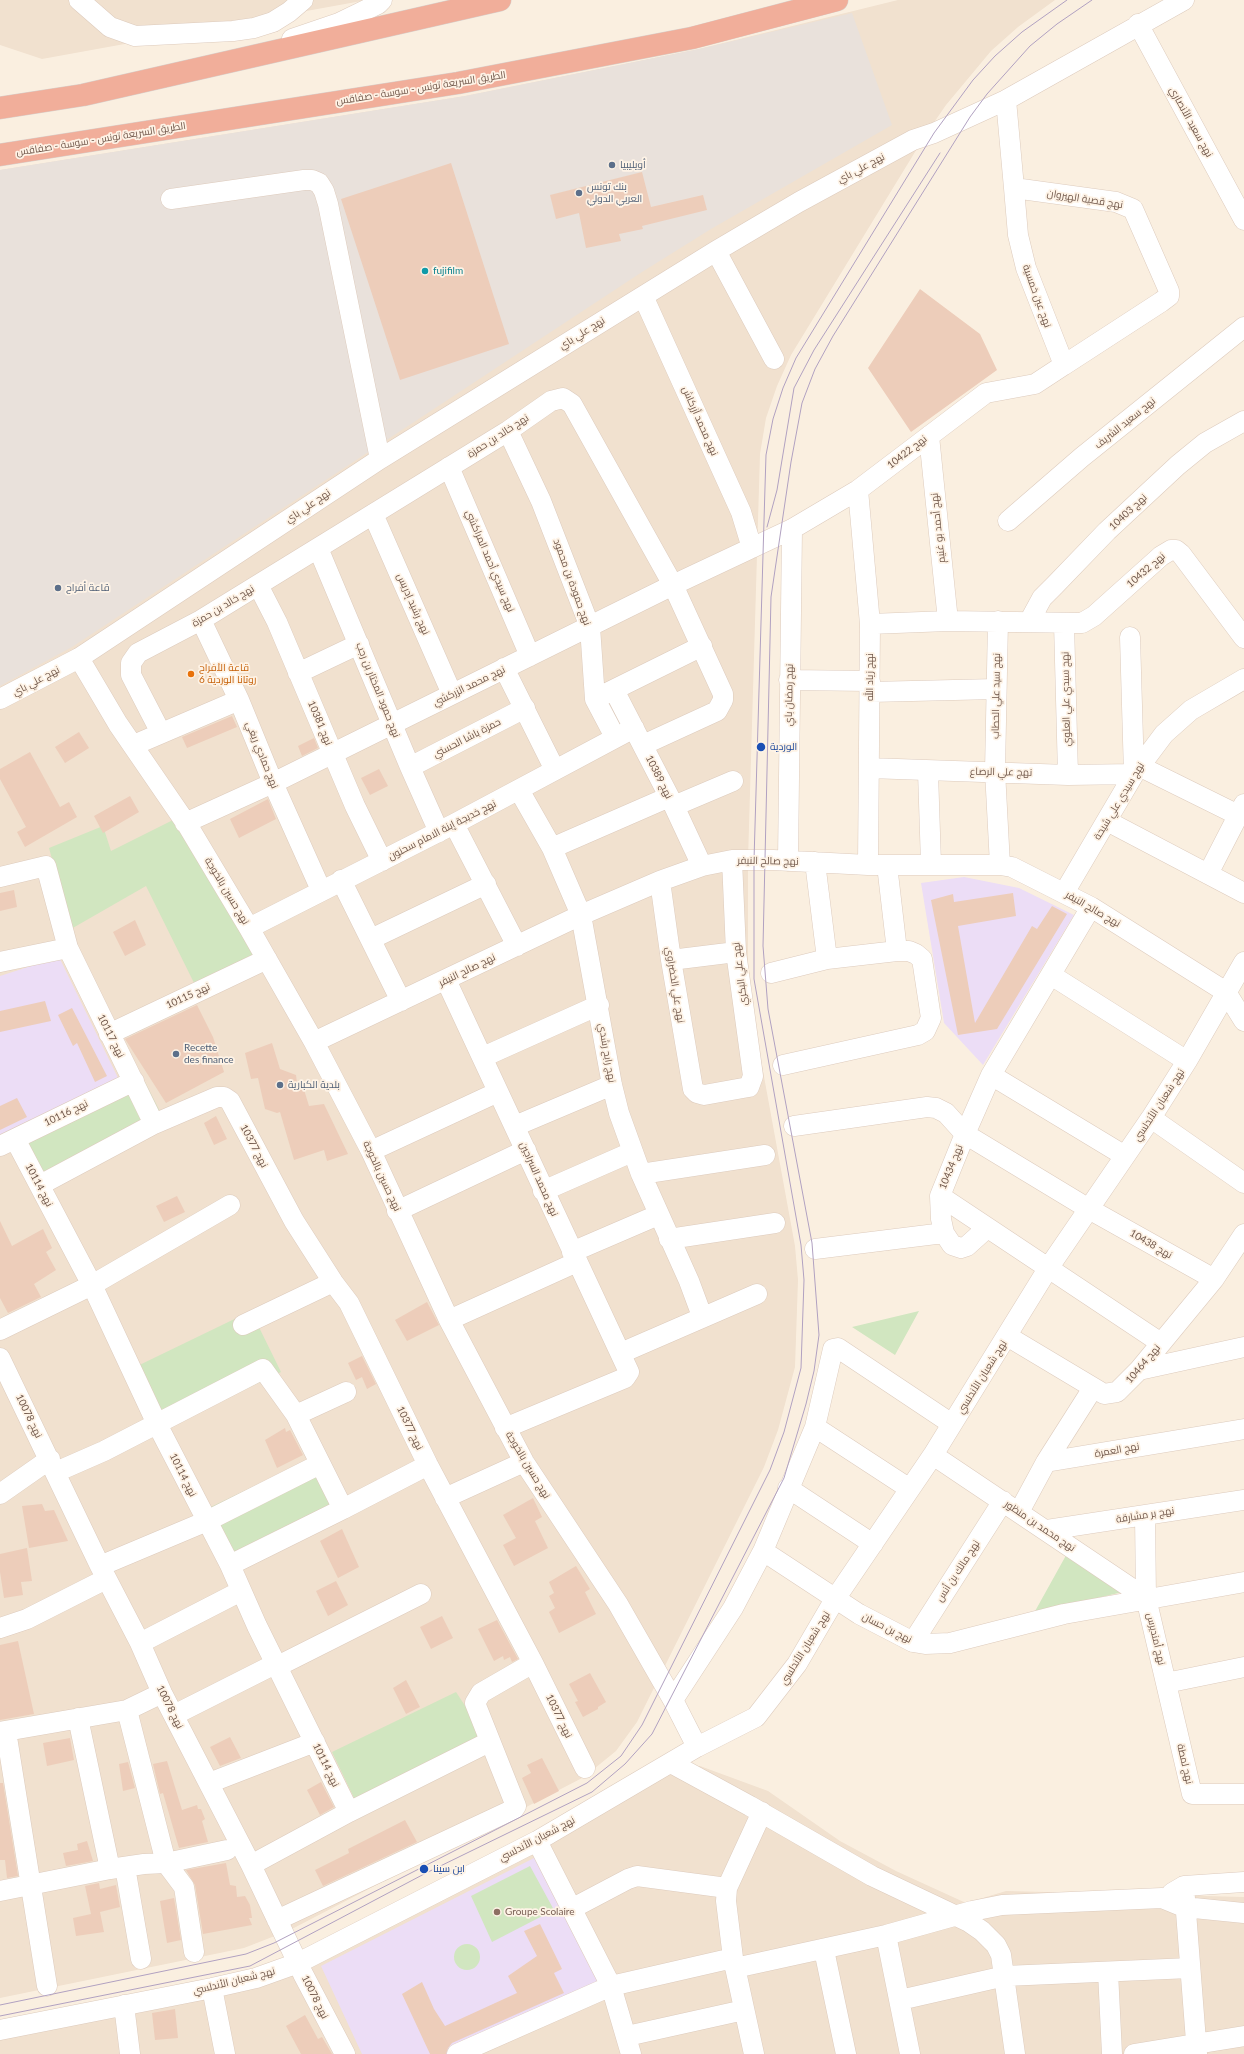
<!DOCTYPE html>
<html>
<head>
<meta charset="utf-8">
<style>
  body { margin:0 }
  canvas { display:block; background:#faefe0 }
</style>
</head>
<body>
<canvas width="1244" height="2054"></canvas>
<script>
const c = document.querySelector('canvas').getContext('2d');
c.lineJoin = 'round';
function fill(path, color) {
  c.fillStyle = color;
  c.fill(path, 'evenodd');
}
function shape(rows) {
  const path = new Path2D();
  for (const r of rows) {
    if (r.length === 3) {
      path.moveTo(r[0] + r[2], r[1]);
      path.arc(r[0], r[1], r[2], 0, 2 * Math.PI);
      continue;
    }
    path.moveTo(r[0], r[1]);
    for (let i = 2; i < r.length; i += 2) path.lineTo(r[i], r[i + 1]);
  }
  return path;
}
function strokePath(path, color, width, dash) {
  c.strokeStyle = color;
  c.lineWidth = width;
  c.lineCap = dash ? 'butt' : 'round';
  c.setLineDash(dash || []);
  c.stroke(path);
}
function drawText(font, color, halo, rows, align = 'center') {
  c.font = font + ' Lato,Cairo,sans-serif';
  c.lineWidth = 3.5;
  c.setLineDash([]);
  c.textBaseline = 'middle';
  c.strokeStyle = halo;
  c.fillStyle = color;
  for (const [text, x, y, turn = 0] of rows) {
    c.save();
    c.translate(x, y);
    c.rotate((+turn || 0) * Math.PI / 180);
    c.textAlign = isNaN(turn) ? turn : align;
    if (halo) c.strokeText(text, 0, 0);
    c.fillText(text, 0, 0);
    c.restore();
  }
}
const residential = shape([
  [0,0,367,0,42,59,0,45],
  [898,0,1055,0,1018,27,991,51,946,105,926,134,791,355,777,386,766,418,760,454,759,487,748,860,748,979,752,1011,795,1246,798,1280,795,1367,778,1430,764,1467,637,1722,616,1751,584,1777,290,1930,244,1948,0,1998,0,170,465,96,699,49],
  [651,1766,700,1766,768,1791,840,1841,896,1871,966,1903,1006,1891,1244,1897,1244,2054,0,2054,0,2023,271,1965,533,1836]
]);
const industrial = shape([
  [852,13,892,125,711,229,642,272,72,647,0,686,0,170,465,96,699,49]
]);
const education = shape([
  [964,877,1019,888,1074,915,983,1065,944,1023,921,883],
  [59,957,119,1080,0,1139,0,976],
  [536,1857,602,1980,456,2054,362,2054,321,1966]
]);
const green = shape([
  [177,818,265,967,201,997,146,886,71,929,49,848,103,826,111,851],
  [145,1082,168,1127,39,1193,16,1147],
  [251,1311,281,1372,156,1433,127,1371],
  [919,1311,895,1355,852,1327],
  [325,1452,354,1513,227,1574,198,1513],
  [1069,1550,1127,1591,1034,1613],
  [456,1692,485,1736,355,1800,332,1752],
  [530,1866,554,1910,492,1942,471,1896],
  [467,1957,13]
]);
const building = shape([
  [451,163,509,344,400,380,341,199],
  [642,172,651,207,703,195,707,210,642,226,643,229,619,234,621,241,586,248,579,213,556,219,550,195],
  [920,289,980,334,997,370,911,432,868,368],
  [232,716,237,727,187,748,182,737],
  [79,732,89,748,65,763,55,747],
  [314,738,318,748,302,756,298,746],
  [30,752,60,807,69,802,77,817,25,847,17,832,26,827,0,779,0,769],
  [379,769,388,786,370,795,361,778],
  [130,796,139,812,103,833,94,816],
  [268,799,276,819,239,838,230,819],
  [14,890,17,907,0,911,0,893],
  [1013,893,1016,916,958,926,975,1023,1032,926,1037,929,1052,906,1067,914,997,1029,958,1035,931,900,953,894,954,902],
  [135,920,146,945,125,956,113,932],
  [45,1001,51,1021,0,1032,0,1011],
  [197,1005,213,1037,224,1072,166,1103,125,1039],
  [72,1008,107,1076,95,1082,77,1043,73,1046,58,1015],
  [272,1043,280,1069,296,1075,297,1083,302,1083,309,1106,324,1104,348,1154,327,1161,324,1150,294,1160,280,1112,277,1113,265,1109,258,1078,251,1079,245,1053],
  [17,1098,27,1117,0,1130,0,1106],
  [216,1116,227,1139,214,1145,204,1123],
  [177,1196,185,1212,164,1222,156,1206],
  [0,1221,12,1246,43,1229,52,1248,46,1252,56,1270,34,1284,41,1297,8,1313,0,1298],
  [427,1302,439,1325,407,1341,395,1320],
  [362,1356,376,1384,367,1389,362,1377,356,1380,348,1363],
  [285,1428,286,1432,290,1430,303,1455,277,1468,265,1440],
  [533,1498,542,1517,535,1521,548,1548,514,1566,503,1545,516,1538,503,1515],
  [42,1504,45,1511,54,1510,68,1541,29,1548,22,1506],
  [342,1529,359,1567,338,1578,320,1541],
  [27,1548,32,1581,21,1582,23,1595,4,1598,0,1572,0,1554],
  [576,1566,590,1589,585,1592,596,1614,559,1633,549,1612,555,1608,549,1596,554,1593,549,1582],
  [336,1581,348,1605,328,1616,316,1591],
  [442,1616,453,1638,431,1649,420,1627],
  [497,1620,518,1659,512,1662,510,1657,504,1660,503,1656,494,1661,478,1629],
  [18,1641,34,1714,0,1720,0,1645],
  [590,1673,606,1702,598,1707,598,1709,583,1717,575,1702,578,1701,569,1684],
  [406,1680,420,1707,406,1714,393,1688],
  [230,1737,241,1758,220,1766,210,1747],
  [70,1738,74,1760,47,1766,43,1743],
  [542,1758,559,1791,534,1804,522,1778,531,1773,527,1765],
  [167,1761,182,1810,197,1805,198,1809,201,1809,205,1819,202,1821,208,1842,179,1848,163,1793,160,1794,153,1764],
  [128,1762,135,1788,123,1791,119,1764],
  [321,1782,334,1807,320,1815,307,1790],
  [0,1783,3,1783,18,1876,7,1878,5,1860,0,1860],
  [405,1820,417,1842,323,1886,315,1870,349,1853,348,1849],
  [87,1841,93,1861,66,1866,63,1853,78,1850,77,1844],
  [226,1863,230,1885,236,1886,237,1897,245,1896,250,1905,252,1918,249,1918,252,1925,203,1934,195,1885,186,1870],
  [99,1883,100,1889,116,1885,120,1907,100,1912,104,1932,76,1936,73,1918,91,1914,85,1886],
  [174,1898,181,1940,167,1943,160,1901],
  [540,1924,562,1969,554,1973,564,1993,452,2043,448,2048,446,2054,430,2054,402,1994,422,1982,434,2009,445,2026,517,1993,508,1976,537,1956,524,1931],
  [175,2009,178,2038,155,2040,152,2013],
  [305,2015,318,2039,322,2037,332,2054,301,2054,286,2026]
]);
const minor = shape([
  [79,0,110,27,135,36,233,31,254,28,273,22,289,12,303,0],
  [1138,24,1244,220],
  [292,39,339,23,378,4,382,0],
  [1006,100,1014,188,1018,235,1026,268,1064,365,1161,302,1169,296,1169,291,1133,209,1116,202,1014,188],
  [171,199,304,180,312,180,319,183,324,191,328,204,380,459],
  [716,251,774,359],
  [643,296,741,512,752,548],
  [508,431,541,501,590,627,595,699,615,737],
  [929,436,948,621],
  [449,467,530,656],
  [858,490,870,624,868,865],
  [373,514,452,694],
  [1008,521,1082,457,1244,327],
  [318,548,410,767,439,832],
  [258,585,277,622,355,806,382,861],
  [201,620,239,700,273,783,321,890],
  [998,621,995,771,1000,865],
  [1029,622,1042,598,1055,585,1107,531,1178,465,1205,443,1244,421],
  [1064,623,1068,775],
  [870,624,948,621,1082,623,1094,616,1161,556,1171,550,1176,550,1181,554,1244,638],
  [79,658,118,724,188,826,249,928,314,1042,371,1151,449,1320,524,1462,618,1604,673,1700,697,1747],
  [504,668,555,770],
  [298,673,359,644],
  [789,680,870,681],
  [614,690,674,806,702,866],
  [870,692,996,689],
  [601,696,702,646],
  [0,699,79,658,380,459,716,251,799,202,913,140,934,133,1006,100,1184,0],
  [161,733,131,675,131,663,138,653,201,620,508,431,551,401,563,398,572,404,673,585,723,694,723,700,717,711,643,745],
  [134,745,239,700],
  [1139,766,1238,815],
  [410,767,525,708],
  [869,768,1068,775,1134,774,1130,637],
  [928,772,931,864],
  [519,790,552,848,581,915,612,1085,619,1113,641,1174,689,1281,702,1316],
  [674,806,733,781],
  [1107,821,1244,893],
  [185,823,273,783,673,585,792,529,858,490,986,393,1035,384,1064,365],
  [454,824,517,946],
  [552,848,669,797],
  [788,861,792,529],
  [815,862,827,959],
  [1208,874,1244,804],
  [0,877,46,866,68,948,0,962],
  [341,880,401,1001],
  [660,881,671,960,693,1089,697,1093,704,1095,743,1088,749,1087,753,1076,736,952,732,860],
  [1064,893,1134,774,1164,734,1191,710,1244,679],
  [1091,907,991,1075,965,1134,940,1196,1161,1343],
  [249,928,454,824,634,728],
  [371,939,486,884],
  [68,948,154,1124],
  [671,960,736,952],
  [771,973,827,959,897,951,887,865],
  [1051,975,1187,1061],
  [446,980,629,1372,625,1378,505,1428],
  [109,1034,267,959],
  [314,1042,581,915,660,881,702,866,732,860,773,860,868,865,1000,865,1012,867,1091,907,1226,992,1244,1021],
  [483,1057,599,1005],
  [783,1065,918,1035,925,1031,931,1018,922,959,916,954,909,951,897,951],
  [991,1075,1125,1156],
  [1151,1118,1244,1183],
  [515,1126,612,1085],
  [794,1126,927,1107,936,1108,946,1113,965,1134,1089,1209,1214,1279],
  [15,1139,92,1285,157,1424,230,1565,257,1626,349,1812],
  [0,1146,134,1081],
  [371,1151,498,1092],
  [641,1174,765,1155],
  [40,1185,154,1124,217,1097,224,1097,230,1101,294,1221,333,1282,349,1303,428,1465,533,1663,585,1768],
  [543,1191,632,1152],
  [940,1196,941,1219,944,1233,952,1245,961,1248,967,1246,987,1228],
  [397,1211,526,1150],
  [669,1239,775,1223],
  [815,1249,944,1233],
  [572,1252,658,1215],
  [449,1320,577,1262],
  [243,1325,333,1282],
  [0,1330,92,1285,230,1205],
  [1007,1336,1104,1394,1117,1392,1139,1370,1214,1279,1244,1234],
  [621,1353,757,1294],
  [0,1358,100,1566,140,1643,162,1693,251,1865,303,1974,345,2054],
  [1139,1370,1244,1347],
  [296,1415,346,1392],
  [952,1424,838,1348,833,1349,815,1427,763,1551,859,1614,913,1642,925,1644,950,1643,1064,1614,1244,1582],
  [815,1427,910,1489],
  [933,1455,1146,1598],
  [1046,1462,1093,1388],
  [56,1472,104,1451,263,1369,296,1415,343,1509,428,1465],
  [788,1488,873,1544],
  [0,1494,50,1459],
  [445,1498,524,1462],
  [1019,1512,1046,1462,1244,1429],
  [1145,1515,1146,1598,1192,1794,1244,1794],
  [1047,1530,1244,1500],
  [230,1565,343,1509],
  [100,1566,207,1521,320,1464],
  [0,1628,27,1619,106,1579],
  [913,1642,1003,1501],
  [140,1643,241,1591],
  [278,1666,421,1594],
  [1166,1683,1244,1667],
  [673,1700,733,1608,763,1551],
  [174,1715,277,1663],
  [78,1718,110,1869],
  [6,1731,47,1986],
  [0,1732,127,1710,162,1693],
  [671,1763,750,1806,872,1876,969,1922,982,1931,996,1945,1001,1955,1015,2054],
  [209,1783,315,1742],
  [537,1841,611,1986,631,2054],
  [251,1865,349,1812,489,1742],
  [125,1867,141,1959],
  [1184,1886,1197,2054],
  [727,1888,726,1901,733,1958,754,2054],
  [0,1891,110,1869,144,1864,166,1863,127,1710],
  [1172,1893,1184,1886,1244,1882],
  [573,1908,628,1879,637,1876,727,1888,762,1812],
  [277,1920,514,1809,516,1806,514,1801,475,1703,481,1693,533,1663],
  [886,1935,910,2054],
  [824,1950,846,2054],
  [194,1952,184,1887,166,1863,227,1850],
  [735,1968,886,1935,972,1911,1002,1905,1162,1898,1184,1907,1244,1913],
  [1108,1972,1112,2054],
  [212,1988,225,2054],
  [900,2000,1005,1976,1190,1968],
  [124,2005,130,2054],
  [0,2030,212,1988,256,1978,298,1963,537,1841,697,1747,756,1717,797,1664,835,1599,933,1455,1049,1267,1151,1118,1187,1061,1244,962],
  [627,2036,744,2010],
  [457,2054,611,1986,733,1958],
  [1134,2054,1244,2036]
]);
const highway = shape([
  [0,108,83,95,500,0],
  [0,155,458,83,692,38,837,0]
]);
const tram = shape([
  [767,527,777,490,794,388,814,350,940,153],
  [0,2005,246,1954,274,1943,587,1783,621,1756,642,1725,770,1470,784,1432,801,1368,804,1280,801,1245,754,979,754,860,765,487,766,455,773,419,783,388,796,358,934,133,973,80,995,56,1022,32,1067,0],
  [0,2016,250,1966,426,1873,592,1792,625,1764,652,1734,784,1478,806,1404,814,1371,819,1335,812,1243,768,1009,763,946,771,597,791,462,802,403,815,369,833,336,970,117,987,94,1030,46,1057,24,1092,0]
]);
const markers = [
  [612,165,4,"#5c6f8a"],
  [579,193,4,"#5c6f8a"],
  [425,271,4,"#0f9aa8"],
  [58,588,4,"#5c6f8a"],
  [191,674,4,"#e8710a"],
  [761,747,5,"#1a4fb4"],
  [176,1054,4,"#5c6f8a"],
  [280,1085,4,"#5c6f8a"],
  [424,1869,5,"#1a4fb4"],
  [497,1912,4,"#8d6e63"]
];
const streetNames = [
  ["الطريق السريعة تونس - سوسة - صفاقس",421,88,-9],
  ["نهج سعيد الأنصاري",1191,122,61],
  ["الطريق السريعة تونس - سوسة - صفاقس",101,139,-9],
  ["نهج علي باي",861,168,-28],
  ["نهج قصية الهيروان",1085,199,9],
  ["نهج عين خمسية",1037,296,70],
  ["نهج علي باي",582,333,-32],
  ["نهج محمد أزركاش",700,421,66],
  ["نهج سعيد الشريف",1125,423,-39],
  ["نهج خالد بن حمزة",498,436,-33],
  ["نهج 10422",907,452,-38],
  ["نهج علي باي",308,506,-34],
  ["نهج 10403",1128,512,-43],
  ["نهج أحمد بو غنيم",938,528,-96],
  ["نهج سيدي أحمد المراكشي",490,561,67],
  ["نهج 10432",1146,570,-41],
  ["نهج حمودة بن محمود",572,582,70],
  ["نهج رشيد إدريس",413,604,66],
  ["نهج خالد بن حمزة",223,606,-31],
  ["نهج زياد الله",870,677,-90],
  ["نهج علي باي",36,681,-28],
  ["نهج محمد الزركشي",469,686,-26],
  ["نهج حمود المختار بن رجب",378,690,68],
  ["نهج رمضان باي",789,695,-89],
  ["نهج سيد علي الحطاب",996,696,-89],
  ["نهج سيدي علي العلوي",1066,699,-91],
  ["نهج 10381",320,723,67],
  ["حمزة باشا الحسني",467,738,-27],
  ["نهج حمادي ريغي",262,755,68],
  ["نهج علي الرصاع",1001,772,1],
  ["نهج 10389",659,777,63],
  ["نهج سيدي علي شيحة",1119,801,-59],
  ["نهج خديجة إبنة الامام سحنون",442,830,-27],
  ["نهج صالح النيفر",768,861,1],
  ["نهج حسين بالخوجة",227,891,59],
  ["نهج صالح النيفر",1093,909,30],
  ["نهج صالح النيفر",467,970,-26],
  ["نهج علي البكري",740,974,-97],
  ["نهج علي الخضراوي",675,985,81],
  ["نهج 10115",188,996,-25],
  ["نهج 10117",111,1036,63],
  ["نهج رابح رشدي",607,1053,80],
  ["نهج شعبان الأندلسي",1159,1105,-57],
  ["نهج 10116",66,1113,-26],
  ["نهج 10377",254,1146,62],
  ["نهج 10434",951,1167,-68],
  ["نهج حسين بالخوجة",382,1176,65],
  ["نهج محمد السراجين",539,1179,66],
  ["نهج 10114",39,1185,62],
  ["نهج 10438",1151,1244,30],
  ["نهج 10464",1143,1364,-50],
  ["نهج شعبان الأندلسي",982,1377,-58],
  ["نهج 10078",29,1416,64],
  ["نهج 10377",410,1428,64],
  ["نهج العمرة",1117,1450,-10],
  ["نهج حسين بالخوجة",528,1465,59],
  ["نهج 10114",183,1475,63],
  ["نهج بر مشارقة",1145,1515,-9],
  ["نهج محمد بن منظور",1040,1526,34],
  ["نهج مالك بن أنس",958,1571,-57],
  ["نهج بن حسان",887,1628,27],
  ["نهج أمنديرس",1156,1639,77],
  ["نهج شعبان الأندلسي",805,1648,-58],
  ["نهج 10078",170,1707,63],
  ["نهج 10377",559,1716,64],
  ["نهج لمطة",1185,1764,77],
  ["نهج 10114",326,1765,64],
  ["نهج شعبان الأندلسي",537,1839,-28],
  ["نهج شعبان الأندلسي",234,1981,-14],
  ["نهج 10078",315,1997,63]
];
const serviceNames = [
  ["أويليبيا",620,165],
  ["بنك تونس",587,187],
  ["العربي الدولي",587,199],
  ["قاعة أفراح",66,588],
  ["Recette",184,1048],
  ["des finance",184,1060],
  ["بلدية الكبارية",288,1085]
];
const cultureNames = [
  ["fujifilm",433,271]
];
const foodNames = [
  ["قاعة الأفراح",199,668],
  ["روتانا الوردية 6",199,680]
];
const transitNames = [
  ["الوردية",770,747],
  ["ابن سينا",433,1869]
];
const educationNames = [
  ["Groupe Scolaire",505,1912]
];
fill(residential, '#f1e1cf');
fill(industrial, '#e9e1db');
fill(education, '#ecddf6');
fill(green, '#d1e6c0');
fill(building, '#edcdba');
strokePath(minor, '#ddcbbd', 21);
strokePath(highway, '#d7d0cc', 23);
strokePath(minor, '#fff', 20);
strokePath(highway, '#f1ae9a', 22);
strokePath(tram, '#b1a1c1', 1);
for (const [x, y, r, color] of markers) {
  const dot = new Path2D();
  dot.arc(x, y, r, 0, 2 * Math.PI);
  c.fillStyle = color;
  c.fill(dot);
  strokePath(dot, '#fef3e6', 1.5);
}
drawText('10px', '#6f5649', '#fef3e6', streetNames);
drawText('10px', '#4e5e75', '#fef3e6', serviceNames, 'left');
drawText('10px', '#0d838f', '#fef3e6', cultureNames, 'left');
drawText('10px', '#c56008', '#fef3e6', foodNames, 'left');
drawText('10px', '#164399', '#fef3e6', transitNames, 'left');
drawText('10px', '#785e54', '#fef3e6', educationNames, 'left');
</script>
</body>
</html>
